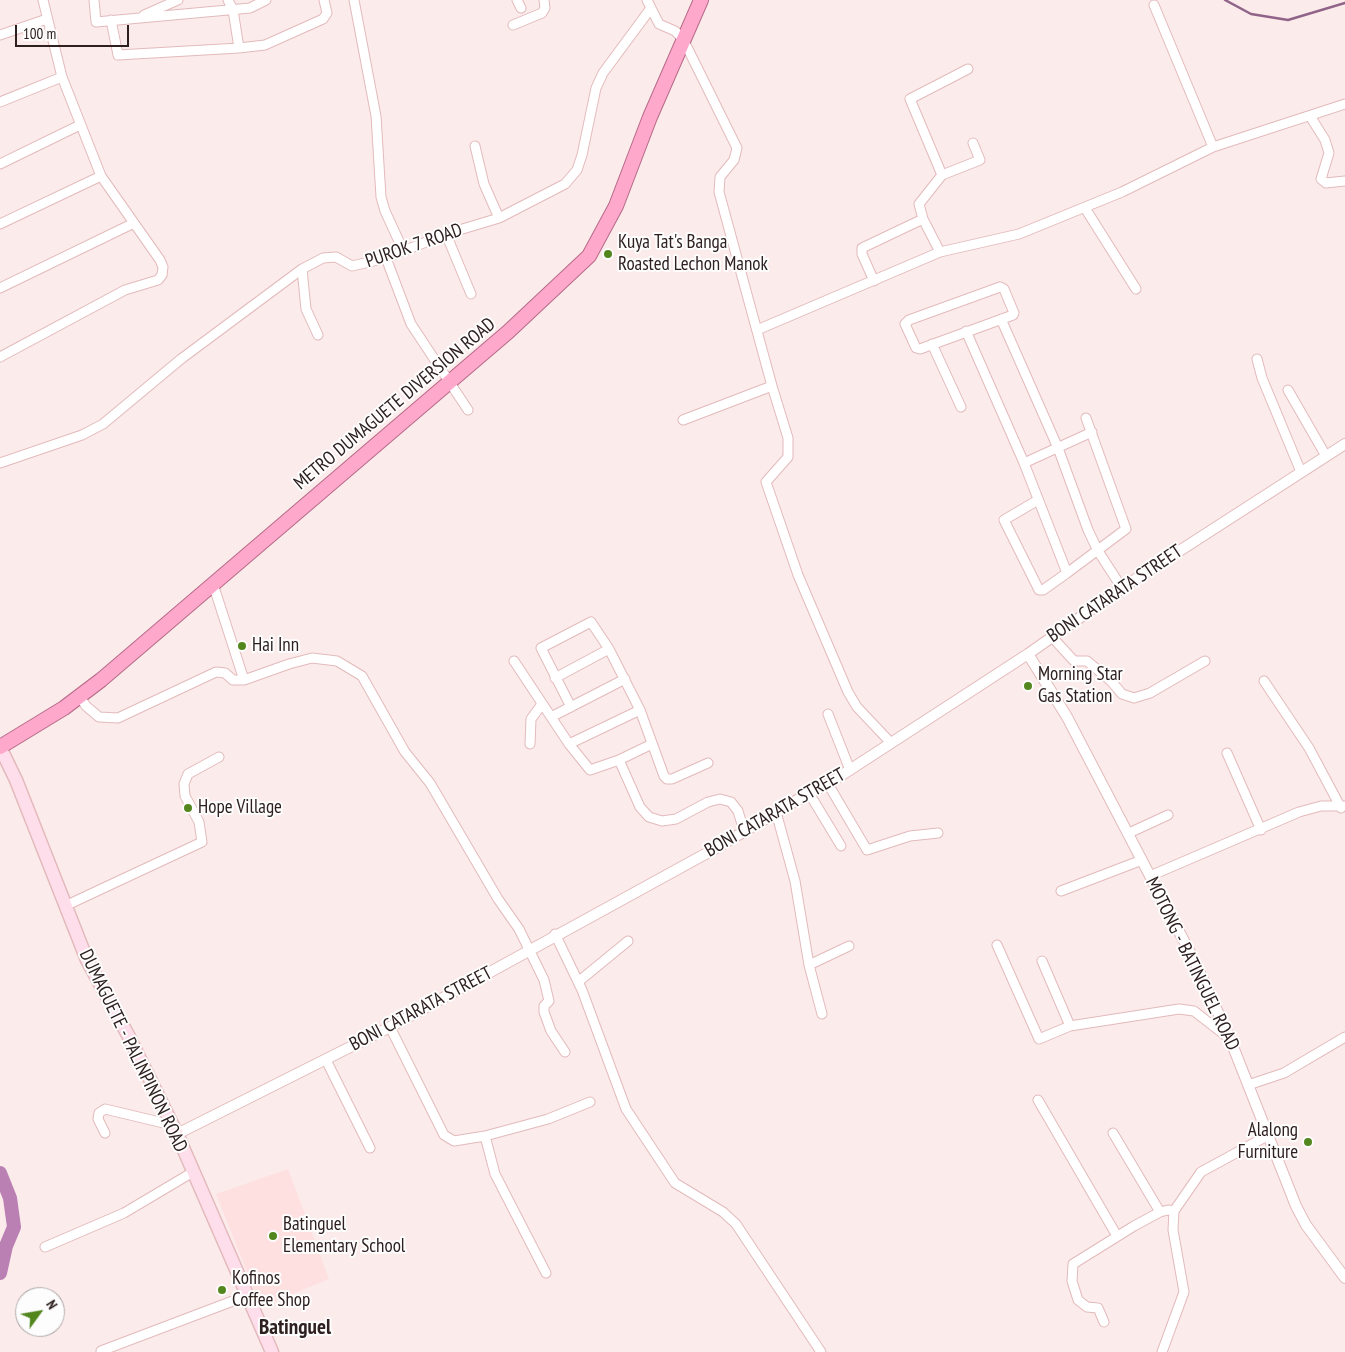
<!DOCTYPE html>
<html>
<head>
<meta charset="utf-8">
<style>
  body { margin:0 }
  #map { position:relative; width:1345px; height:1352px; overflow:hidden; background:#fcebeb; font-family:"PT Sans Narrow",sans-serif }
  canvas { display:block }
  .north { position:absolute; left:15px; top:1287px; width:50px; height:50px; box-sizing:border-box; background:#fdfdfd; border:1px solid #aba5a5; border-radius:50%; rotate:58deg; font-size:14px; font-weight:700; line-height:20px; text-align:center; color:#2f2020 }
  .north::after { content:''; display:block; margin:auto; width:18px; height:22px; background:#53871e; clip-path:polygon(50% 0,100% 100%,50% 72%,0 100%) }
  .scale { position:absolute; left:15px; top:25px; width:114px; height:22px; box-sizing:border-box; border:2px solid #2f2020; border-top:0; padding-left:6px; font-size:15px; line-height:18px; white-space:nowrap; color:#2f2020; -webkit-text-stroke:4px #fdfdfd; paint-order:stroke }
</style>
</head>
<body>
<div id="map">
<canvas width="1345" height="1352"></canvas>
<div class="north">N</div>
<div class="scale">100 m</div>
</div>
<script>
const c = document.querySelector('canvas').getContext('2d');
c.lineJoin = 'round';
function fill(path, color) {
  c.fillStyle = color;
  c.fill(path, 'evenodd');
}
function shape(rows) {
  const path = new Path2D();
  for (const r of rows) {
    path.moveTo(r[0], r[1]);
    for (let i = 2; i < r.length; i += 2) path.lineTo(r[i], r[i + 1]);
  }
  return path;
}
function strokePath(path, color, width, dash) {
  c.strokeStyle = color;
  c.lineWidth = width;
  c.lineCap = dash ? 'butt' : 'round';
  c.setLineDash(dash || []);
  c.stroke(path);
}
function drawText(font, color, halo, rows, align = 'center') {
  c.font = font + ' "PT Sans Narrow",sans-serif';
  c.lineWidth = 4;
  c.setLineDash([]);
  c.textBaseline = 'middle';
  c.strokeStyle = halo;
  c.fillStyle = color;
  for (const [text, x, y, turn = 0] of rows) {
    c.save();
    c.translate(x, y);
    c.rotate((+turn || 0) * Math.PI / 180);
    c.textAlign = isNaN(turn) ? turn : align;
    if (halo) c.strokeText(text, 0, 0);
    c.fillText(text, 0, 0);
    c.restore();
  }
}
const built = shape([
  [288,1169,329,1279,261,1307,216,1194]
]);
const stream = shape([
  [1225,0,1251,14,1288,20,1345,3]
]);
const river = shape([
  [0,1173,10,1198,14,1227,6,1246,0,1273]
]);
const minor = shape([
  [94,0,96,22,250,8,266,0],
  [228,0,233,10,239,48],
  [354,0,376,116,381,197,385,211,403,250],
  [517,0,521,8],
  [647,0,659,24,675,31,683,39,737,148,734,160,720,177,719,192,772,386,788,438,788,457,766,482,798,575,848,692,857,707,891,743],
  [1154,5,1213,147],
  [144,15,178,0],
  [111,20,118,55,239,48,265,45,323,19,327,13,324,0],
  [513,25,542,13,545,8,544,0],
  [0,35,47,19],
  [0,102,62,77],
  [1310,116,1325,140,1329,153,1321,179,1326,183,1345,181],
  [475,146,484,184,499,218],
  [0,164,80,125],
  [942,175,910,99,968,69],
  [1085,208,1136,289],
  [0,224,101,176],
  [446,234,471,294],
  [940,252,923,219,919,204,942,175,980,160,973,143],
  [386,258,411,324,468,410],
  [302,269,306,309,318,335],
  [874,281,862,254,862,248,923,219],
  [1000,287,1004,289,1014,313,1013,315,920,349,916,348,905,324,909,320,1000,287],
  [0,288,134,223],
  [1001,319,1058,448,1088,530,1098,551,1122,588],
  [757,330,940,252,1019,234,1122,192,1213,147,1345,104],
  [966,331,1024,463,1067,573,1126,529,1086,418],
  [932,344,961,407],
  [0,357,125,290,158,280,162,275,163,267,160,260,101,176,62,77,43,0],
  [1257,359,1262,378,1301,472],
  [1288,390,1326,456],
  [683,420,772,386],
  [0,463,82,435,103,424,181,359,302,269,323,258,336,257,352,266,386,258,446,234,499,218,565,184,577,170,582,155,596,88,603,73,651,8],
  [1024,463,1092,432],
  [1038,500,1004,520,1039,590,1043,590,1067,573],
  [213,584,244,680],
  [1052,637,1074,661,1087,661,1111,681,1122,694,1134,698,1150,693,1205,661],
  [514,661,569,744,590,770,619,760,652,744],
  [555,678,609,649],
  [1264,681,1309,748,1341,808],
  [80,697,86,706,99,717,118,718,216,672,225,673,233,680,244,680,289,664,312,658,337,661,362,676,405,752,430,783,498,899,519,929,544,980,549,1001,544,1006,544,1012,551,1031,565,1052],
  [571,707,541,648,591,622,609,649,640,710,664,776,667,779,672,779,708,763],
  [828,714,850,770],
  [551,717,625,679],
  [530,744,531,719,542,704],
  [569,744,640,710],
  [1227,753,1261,830],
  [619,760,640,807,649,817,662,821,676,819,708,802,720,799,731,802,738,811,744,831],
  [828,784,867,850,910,836,938,833],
  [809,793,841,846],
  [776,812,795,881,809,965,849,946],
  [1129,833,1168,815],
  [1150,876,1299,812,1321,806,1345,806],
  [1061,891,1142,860],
  [65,906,202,842,199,822,185,796,184,784,188,774,219,757],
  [555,934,582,990,626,1109,675,1183,723,1212,736,1224,821,1352],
  [997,945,1039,1039,1070,1026,1042,961],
  [809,965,822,1014],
  [578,982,628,941],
  [1070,1026,1179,1009,1194,1011,1230,1039],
  [390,1027,444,1135,454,1141,485,1136,495,1174,546,1273],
  [326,1060,370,1148],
  [1248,1085,1284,1073,1345,1037],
  [1038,1100,1117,1236],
  [105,1133,98,1119,99,1113,105,1109,172,1125],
  [1113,1133,1160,1212],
  [485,1136,548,1119,590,1102],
  [45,1247,124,1213,193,1172],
  [1104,1322,1098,1308,1087,1307,1078,1300,1072,1281,1073,1264,1134,1226,1160,1212,1168,1210,1174,1211],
  [101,1351,246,1296],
  [1162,1352,1184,1292,1173,1230,1174,1211,1201,1172,1267,1136]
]);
const tertiary = shape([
  [1028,654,1067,717,1195,962,1230,1039,1296,1206,1306,1225,1345,1278],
  [177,1134,390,1027,718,847,809,793,828,784,1028,654,1122,588,1345,444]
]);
const secondary = shape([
  [0,747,16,780,87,960,128,1035,177,1134,272,1352]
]);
const trunk = shape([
  [0,747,64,708,101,680,508,332,589,256,616,206,650,117,701,0]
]);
const markers = [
  [608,254,5,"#53871e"],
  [242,646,5,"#53871e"],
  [1028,686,5,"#53871e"],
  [188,808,5,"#53871e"],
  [1308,1142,5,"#53871e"],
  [273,1236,5,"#53871e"],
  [222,1290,5,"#53871e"]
];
const poiNames = [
  ["Kuya Tat's Banga",618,243],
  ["Roasted Lechon Manok",618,265],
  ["Hai Inn",252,646],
  ["Morning Star",1038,675],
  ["Gas Station",1038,697],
  ["Hope Village",198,808],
  ["Alalong",1298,1131,"right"],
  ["Furniture",1298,1153,"right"],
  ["Batinguel",283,1225],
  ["Elementary School",283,1247],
  ["Kofinos",232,1279],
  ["Coffee Shop",232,1301]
];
const streetNames = [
  ["PUROK 7 ROAD",414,246,-19],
  ["METRO DUMAGUETE DIVERSION ROAD",395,404,-40],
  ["BONI CATARATA STREET",1115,594,-34],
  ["BONI CATARATA STREET",775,813,-30],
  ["MOTONG - BATINGUEL ROAD",1192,964,64],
  ["BONI CATARATA STREET",421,1009,-28],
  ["DUMAGUETE - PALINPINON ROAD",133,1051,64]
];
const quarterNames = [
  ["Batinguel",295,1328]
];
fill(built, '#fee0e0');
strokePath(stream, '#906388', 2.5);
strokePath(river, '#ba80b4', 14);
strokePath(minor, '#e3babb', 11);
strokePath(tertiary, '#e3babb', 12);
strokePath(secondary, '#e3babb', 15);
strokePath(trunk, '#b66a87', 16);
strokePath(minor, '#fff', 9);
strokePath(tertiary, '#fff', 10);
strokePath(secondary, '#ffdeec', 12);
strokePath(trunk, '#fea8cc', 14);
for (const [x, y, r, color] of markers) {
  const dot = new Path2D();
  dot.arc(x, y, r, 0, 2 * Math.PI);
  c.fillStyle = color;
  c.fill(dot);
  strokePath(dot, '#fdfdfd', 2);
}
drawText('19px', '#2f2020', '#fdfdfd', poiNames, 'left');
drawText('19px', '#2f2020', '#fdfdfd', streetNames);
drawText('bold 21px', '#2f2020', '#fdfdfd', quarterNames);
</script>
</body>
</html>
